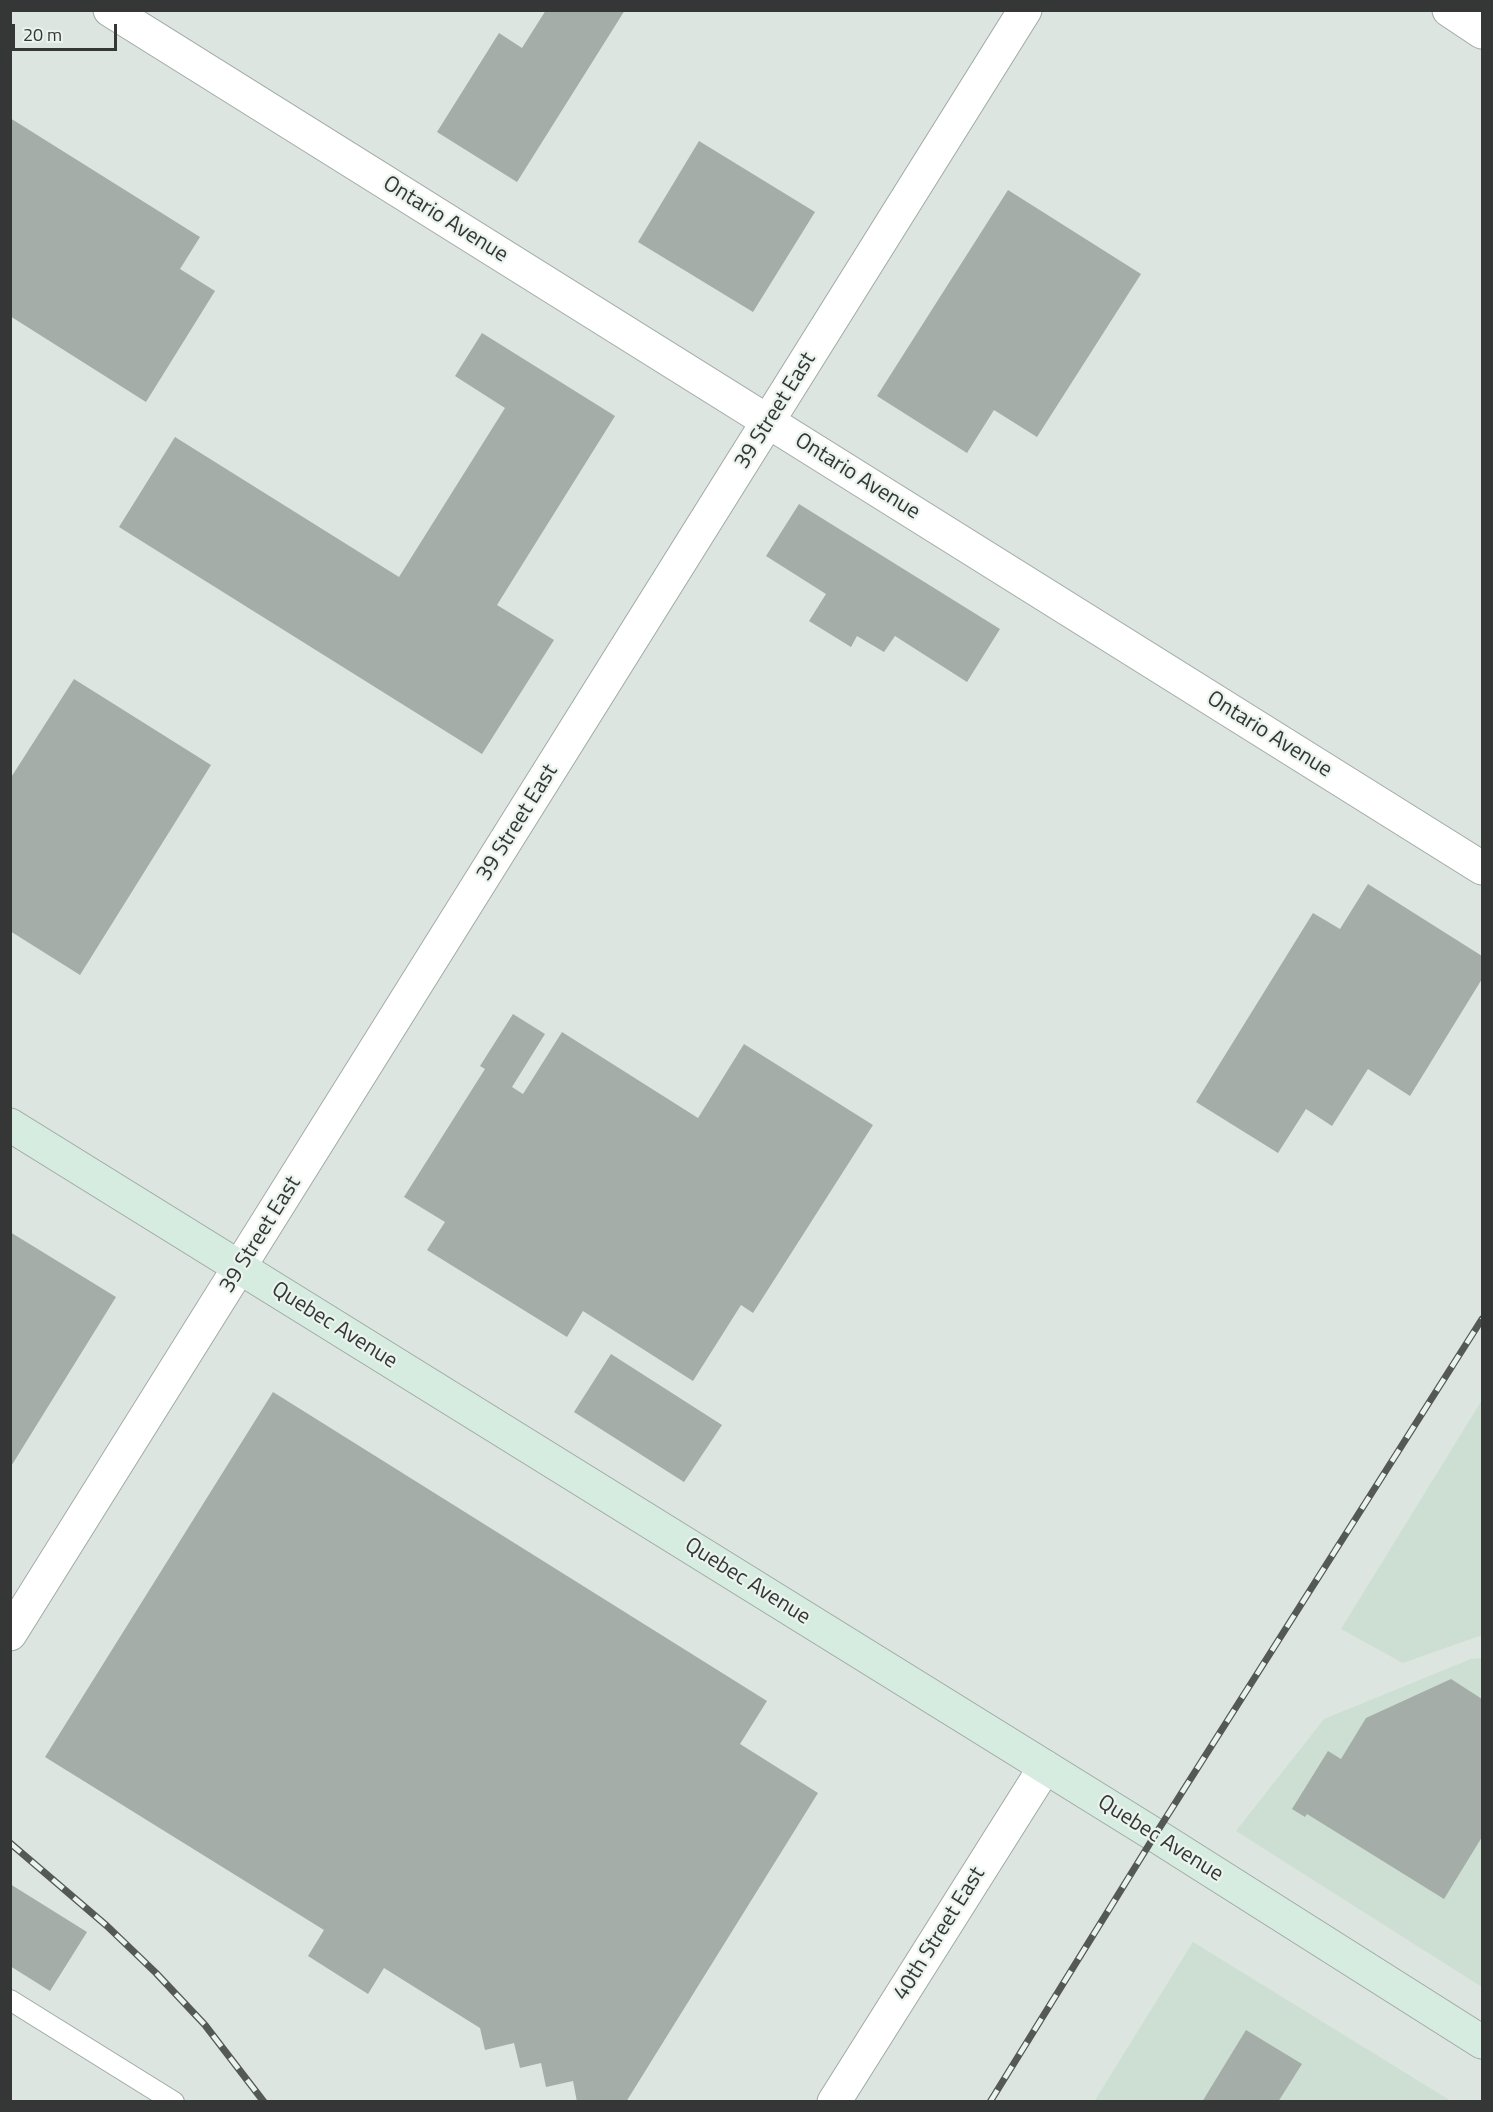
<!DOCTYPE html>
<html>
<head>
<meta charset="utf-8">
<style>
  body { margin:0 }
  #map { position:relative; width:1493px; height:2112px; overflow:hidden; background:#dce5e0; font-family:"Titillium Web",sans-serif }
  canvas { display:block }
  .frame { position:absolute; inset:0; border:12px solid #343735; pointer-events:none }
  .scale { position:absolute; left:12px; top:24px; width:105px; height:27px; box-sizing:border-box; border:3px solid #343735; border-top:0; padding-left:8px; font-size:18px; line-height:21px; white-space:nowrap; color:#343735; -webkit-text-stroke:4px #eaf3ed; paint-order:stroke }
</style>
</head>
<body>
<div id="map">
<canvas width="1493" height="2112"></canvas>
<div class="frame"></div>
<div class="scale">20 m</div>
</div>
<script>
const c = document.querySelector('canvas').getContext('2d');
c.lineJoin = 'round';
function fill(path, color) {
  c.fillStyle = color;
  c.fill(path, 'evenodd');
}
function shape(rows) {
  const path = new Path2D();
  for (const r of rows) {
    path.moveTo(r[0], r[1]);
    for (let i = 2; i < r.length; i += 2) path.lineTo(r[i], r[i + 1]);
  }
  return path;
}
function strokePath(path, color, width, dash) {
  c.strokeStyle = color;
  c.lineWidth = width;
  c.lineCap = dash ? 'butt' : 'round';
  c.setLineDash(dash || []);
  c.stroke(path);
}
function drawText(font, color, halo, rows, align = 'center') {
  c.font = font + ' "Titillium Web",sans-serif';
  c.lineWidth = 4.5;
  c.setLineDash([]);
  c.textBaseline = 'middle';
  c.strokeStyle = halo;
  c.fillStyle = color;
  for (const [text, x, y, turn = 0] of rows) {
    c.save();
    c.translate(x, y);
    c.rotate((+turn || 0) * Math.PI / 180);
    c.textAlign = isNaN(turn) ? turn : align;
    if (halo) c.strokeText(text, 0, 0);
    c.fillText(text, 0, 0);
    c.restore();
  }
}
const built = shape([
  [1482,1400,1482,1635,1403,1663,1341,1629],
  [1482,1658,1482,1987,1236,1831,1324,1719,1471,1659],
  [1193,1942,1451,2101,1094,2102]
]);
const building = shape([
  [546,10,625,10,517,182,437,132,499,33,522,48],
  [10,118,200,237,180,269,215,291,146,402,10,316],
  [699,141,815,212,753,312,638,242],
  [1008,190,1141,274,1037,437,994,410,967,453,877,396],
  [482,333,615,416,497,605,554,640,482,754,119,527,175,437,399,577,505,408,455,376],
  [799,504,1000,629,967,682,895,636,884,652,857,636,851,647,809,621,826,594,766,556],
  [74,679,211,765,80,975,10,931,10,779],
  [1368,884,1482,956,1482,979,1410,1096,1368,1069,1332,1126,1306,1109,1278,1153,1196,1102,1313,913,1340,929],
  [513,1014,545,1034,512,1087,523,1094,562,1032,698,1118,744,1044,873,1125,753,1313,741,1305,693,1381,583,1311,567,1337,427,1250,445,1222,404,1197,485,1069,480,1066],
  [10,1232,116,1297,10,1468],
  [611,1354,722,1425,684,1482,574,1412],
  [273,1392,767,1701,740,1744,818,1793,626,2102,577,2102,573,2081,546,2087,541,2063,520,2068,514,2043,485,2050,480,2028,384,1968,368,1994,308,1956,324,1930,45,1757],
  [1451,1679,1482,1699,1482,1837,1444,1899,1307,1814,1305,1817,1292,1809,1328,1751,1341,1759,1366,1718],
  [10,1884,87,1932,50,1991,10,1966],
  [1246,2030,1302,2064,1278,2102,1202,2102]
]);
const lane = shape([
  [10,2000,174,2102]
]);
const street = shape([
  [110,10,1482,868],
  [1449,10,1482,32],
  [10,1634,1025,10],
  [834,2102,1045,1767]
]);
const secondary = shape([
  [10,1125,1155,1835,1482,2042]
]);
const rail = shape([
  [10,1843,107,1926,156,1973,205,2025,264,2102],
  [990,2102,1155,1835,1482,1319]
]);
const streetNames = [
  ["Ontario Avenue",445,220,32],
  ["39 Street East",776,411,-58],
  ["Ontario Avenue",857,477,32],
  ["Ontario Avenue",1269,735,32],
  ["39 Street East",518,823,-58],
  ["39 Street East",261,1235,-58],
  ["Quebec Avenue",334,1326,32],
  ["Quebec Avenue",747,1582,32],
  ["Quebec Avenue",1160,1839,32],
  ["40th Street East",940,1934,-58]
];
fill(built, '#cdded3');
fill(building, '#a4ada7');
strokePath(lane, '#a0a9a4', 22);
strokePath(street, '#a0a9a4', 35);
strokePath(secondary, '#a0a9a4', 35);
strokePath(lane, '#fff', 20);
strokePath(street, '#fff', 33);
strokePath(secondary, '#d6ece0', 33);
strokePath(rail, '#555956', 7);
strokePath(rail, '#eaf3ed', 4.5, [14]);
drawText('22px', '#343735', '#eaf3ed', streetNames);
</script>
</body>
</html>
